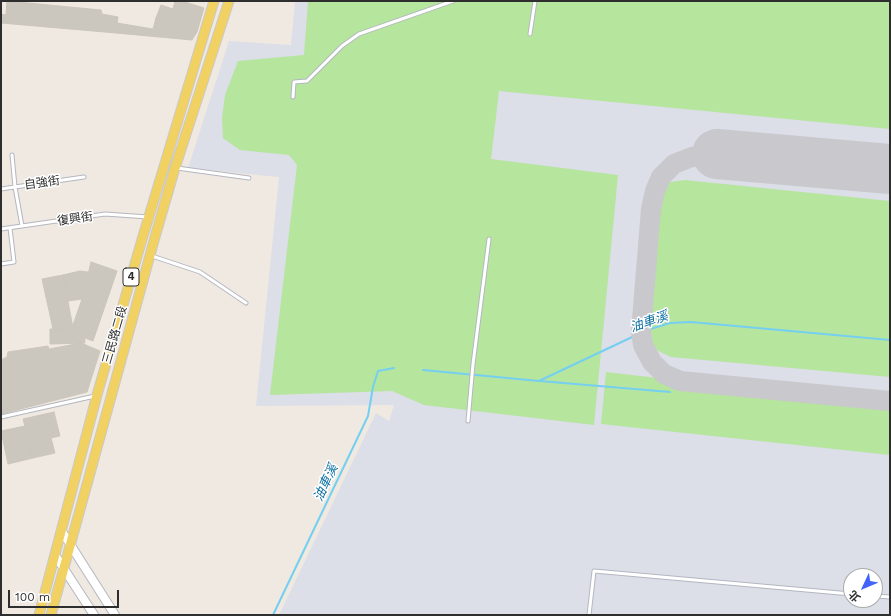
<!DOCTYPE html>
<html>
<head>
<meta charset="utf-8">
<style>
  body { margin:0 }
  #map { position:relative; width:891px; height:616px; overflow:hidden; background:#efe9e1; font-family:"Work Sans","Noto Sans TC",sans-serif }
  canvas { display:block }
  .frame { position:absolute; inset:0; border:2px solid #2e2e2e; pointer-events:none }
  .north { position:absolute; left:843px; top:568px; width:40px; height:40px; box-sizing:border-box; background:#fff; border:1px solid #ababab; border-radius:50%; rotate:226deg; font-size:11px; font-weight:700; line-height:16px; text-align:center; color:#2e2e2e }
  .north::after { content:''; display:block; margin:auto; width:14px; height:18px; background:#4264fb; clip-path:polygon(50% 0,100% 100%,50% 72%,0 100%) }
  .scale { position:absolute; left:8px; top:590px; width:111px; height:18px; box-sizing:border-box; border:2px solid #2e2e2e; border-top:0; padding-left:5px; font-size:12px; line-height:14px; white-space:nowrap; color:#2e2e2e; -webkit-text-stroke:3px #fff; paint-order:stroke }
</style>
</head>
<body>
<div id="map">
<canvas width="891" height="616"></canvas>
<div class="frame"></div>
<div class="north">北</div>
<div class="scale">100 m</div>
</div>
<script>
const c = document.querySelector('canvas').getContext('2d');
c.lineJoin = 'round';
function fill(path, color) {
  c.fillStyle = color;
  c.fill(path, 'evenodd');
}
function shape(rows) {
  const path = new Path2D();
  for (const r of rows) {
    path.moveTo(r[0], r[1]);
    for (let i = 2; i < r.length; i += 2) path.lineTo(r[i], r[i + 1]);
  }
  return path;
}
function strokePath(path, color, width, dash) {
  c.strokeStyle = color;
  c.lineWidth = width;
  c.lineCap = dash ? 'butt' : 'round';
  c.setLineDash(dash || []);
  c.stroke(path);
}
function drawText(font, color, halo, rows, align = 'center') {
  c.font = font + ' "Work Sans","Noto Sans TC",sans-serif';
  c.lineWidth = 3;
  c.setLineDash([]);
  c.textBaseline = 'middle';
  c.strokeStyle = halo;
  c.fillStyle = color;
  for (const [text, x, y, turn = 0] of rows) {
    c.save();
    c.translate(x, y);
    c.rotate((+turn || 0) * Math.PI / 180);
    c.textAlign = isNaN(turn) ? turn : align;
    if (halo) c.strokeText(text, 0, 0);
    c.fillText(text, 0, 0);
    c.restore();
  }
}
const airport = shape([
  [295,1,890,1,890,615,279,615,376,413,389,421,394,405,256,406,279,177,188,168,229,41,291,45],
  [851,576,875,576,875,600,851,600]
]);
const green = shape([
  [308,1,890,1,890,129,499,91,491,159,618,175,594,425,424,405,392,391,270,395,297,165,289,155,240,150,223,138,222,118,225,95,238,61,304,55],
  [685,180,890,201,890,377,671,357,642,343,634,325,645,208,655,191,670,182],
  [606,372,890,405,890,455,601,424]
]);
const stream = shape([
  [423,370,539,381,647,330,670,323,691,322,890,340],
  [540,381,670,392],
  [273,615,368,416,373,387,378,371,394,368]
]);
const taxiway = shape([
  [717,154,692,157,674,164,661,177,655,191,651,209,641,332,643,345,652,362,664,374,680,381,890,401]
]);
const runway = shape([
  [717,154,890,169]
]);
const building = shape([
  [7,1,101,10,102,14,118,17,116,33,1,23,1,14,6,15,7,1],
  [175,1,182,1,204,8,197,32,156,18,161,5,173,9,175,1],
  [156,18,197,32,192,40,116,33,117,23,153,29,156,18],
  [91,262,117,271,93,341,85,338,84,328,73,328,73,325,82,299,91,262],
  [80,271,88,272,82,299,68,301,63,275,80,271],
  [63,275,73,328,53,329,42,279,63,275],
  [84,328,85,343,50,344,50,329,84,328],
  [81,343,100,351,87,392,1,414,1,360,7,357,8,352,48,346,49,349,81,343],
  [54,412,60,436,51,438,55,453,33,458,23,419,54,412],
  [25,426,33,458,8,464,1,431,25,426]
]);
const lane = shape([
  [530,34,535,1],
  [293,97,294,82,307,81,342,46,359,34,453,1],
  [12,155,15,187,22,226],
  [177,168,249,178],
  [1,189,84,177],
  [1,229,105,214,148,217],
  [152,256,200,272,246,303],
  [1,264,14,262,10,228],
  [1,417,95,396],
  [468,421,473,364,489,239],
  [875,596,890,597],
  [589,615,594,571,851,594]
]);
const secondary = shape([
  [61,530,115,615],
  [55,555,94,615]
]);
const primary = shape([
  [39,615,97,395,143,236,214,1],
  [51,615,155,237,175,168,229,1]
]);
const shields = [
  [131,277,16]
];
const shieldNames = [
  ["4",131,277]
];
const streetNames = [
  ["自強街",42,183,-8],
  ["復興街",75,219,-8],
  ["三民路二段",115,335,-74]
];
const waterNames = [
  ["油車溪",649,322,-19],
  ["油車溪",326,483,-65]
];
fill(airport, '#dcdee8');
fill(green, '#b6e59e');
strokePath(stream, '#75cff0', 2);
strokePath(taxiway, '#c9c8cc', 20);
strokePath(runway, '#c9c8cc', 50);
fill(building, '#cbc7bf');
strokePath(building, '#cbc5ba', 1);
strokePath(lane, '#b4b7c1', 5);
strokePath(secondary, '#b4b7c1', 10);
strokePath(primary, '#c9c9c9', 11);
strokePath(lane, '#fff', 3);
strokePath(secondary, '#fff', 8);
strokePath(primary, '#f2d163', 9);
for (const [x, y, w] of shields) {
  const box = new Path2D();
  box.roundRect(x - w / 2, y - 9, w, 18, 3);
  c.fillStyle = '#fff';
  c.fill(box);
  strokePath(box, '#2e2e2e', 1);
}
drawText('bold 11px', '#2e2e2e', null, shieldNames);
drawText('12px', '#2e2e2e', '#fff', streetNames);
drawText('italic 13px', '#0d6fa3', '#fff', waterNames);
</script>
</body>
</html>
